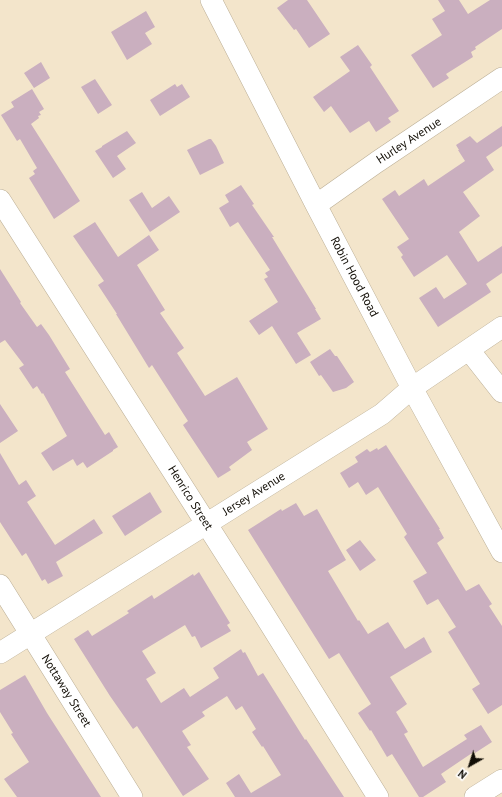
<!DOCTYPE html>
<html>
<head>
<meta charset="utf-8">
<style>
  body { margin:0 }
  #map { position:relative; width:502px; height:797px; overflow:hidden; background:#f3e5cb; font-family:"PT Sans",sans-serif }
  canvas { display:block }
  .north { position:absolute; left:450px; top:745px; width:40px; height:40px; -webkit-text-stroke:3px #fff; paint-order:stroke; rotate:219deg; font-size:11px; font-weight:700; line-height:16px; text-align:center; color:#120e06 }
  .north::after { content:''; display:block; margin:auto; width:14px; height:18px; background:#120e06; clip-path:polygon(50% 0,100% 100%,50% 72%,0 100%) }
</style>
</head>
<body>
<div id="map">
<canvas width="502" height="797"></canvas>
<div class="north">N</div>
</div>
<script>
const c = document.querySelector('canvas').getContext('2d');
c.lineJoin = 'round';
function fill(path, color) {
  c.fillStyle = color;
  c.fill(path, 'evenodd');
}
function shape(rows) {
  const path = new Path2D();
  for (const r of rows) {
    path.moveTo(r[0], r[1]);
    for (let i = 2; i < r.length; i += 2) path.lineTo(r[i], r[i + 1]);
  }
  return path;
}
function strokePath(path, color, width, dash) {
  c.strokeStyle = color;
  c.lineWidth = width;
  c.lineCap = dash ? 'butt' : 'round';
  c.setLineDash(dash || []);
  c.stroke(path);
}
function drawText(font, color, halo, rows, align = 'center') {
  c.font = font + ' "PT Sans",sans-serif';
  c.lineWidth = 3;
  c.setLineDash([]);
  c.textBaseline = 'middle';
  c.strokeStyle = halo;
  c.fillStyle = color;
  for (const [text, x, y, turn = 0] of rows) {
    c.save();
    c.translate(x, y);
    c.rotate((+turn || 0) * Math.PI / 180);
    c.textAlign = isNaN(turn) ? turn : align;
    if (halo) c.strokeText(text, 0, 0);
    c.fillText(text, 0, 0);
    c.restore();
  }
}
const building = shape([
  [288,0,307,0,330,34,309,48,296,29,294,30,277,8],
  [438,0,459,0,468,14,490,0,502,0,502,29,475,47,476,49,471,52,473,57,446,74,449,78,433,88,411,55,442,35,432,19,445,11],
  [146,11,155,27,145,33,152,44,127,60,111,32],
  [358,45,372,65,370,67,399,111,388,118,391,122,376,132,369,121,350,133,331,106,324,112,313,97,350,71,340,57],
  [41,62,50,78,34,88,24,73],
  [95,79,112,105,98,114,81,87],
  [175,84,177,87,182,84,190,97,160,116,150,100],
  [32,89,44,109,39,112,41,115,38,116,39,118,31,124,80,201,54,219,29,178,35,174,33,171,37,168,20,139,17,141,1,115,14,107,11,102],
  [502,126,502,146,486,157,494,170,463,192,480,216,459,232,478,262,502,246,502,273,486,284,491,292,438,327,419,298,436,287,444,299,467,284,447,255,414,277,401,257,403,255,397,247,409,239,382,199,395,190,399,196,424,179,428,186,465,161,458,150,459,150,456,145,470,136,477,143],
  [127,131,136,143,117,156,126,169,113,178,95,151,102,147,102,146],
  [209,139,211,139,216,146,224,163,200,175,187,150],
  [241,185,254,204,252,205,274,237,272,237,316,309,315,309,321,319,297,333,311,355,296,364,272,326,259,335,249,321,278,302,264,279,268,277,265,273,270,270,238,222,230,227,219,208,229,202,225,195],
  [142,192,152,208,169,196,180,212,150,232,129,200],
  [95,222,118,257,149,235,159,250,137,265,165,310,160,313,184,348,177,353,205,396,237,377,268,429,247,442,252,450,229,467,231,470,218,478,183,425,188,421,152,365,149,368,116,314,117,314,98,285,104,281,73,236],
  [0,269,21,302,20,303,37,327,41,324,49,335,70,369,65,372,105,435,109,432,118,447,113,450,113,451,87,468,83,462,77,466,73,459,53,471,41,453,67,436,43,393,42,394,37,386,33,389,19,368,24,365,5,340,0,343],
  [330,349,335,356,337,356,354,382,346,388,333,392,321,375,319,376,310,362],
  [0,404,18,431,0,443],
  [386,445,440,529,439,529,444,538,437,543,466,591,479,584,492,604,489,606,502,626,502,705,488,714,472,689,480,684,448,632,456,627,438,599,427,605,413,581,427,573,404,537,407,534,378,487,366,495,358,482,349,488,340,473,358,462,355,457,367,449,370,452,377,448,378,450],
  [0,453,19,485,26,480,36,496,27,502,55,545,94,519,103,533,56,562,63,576,48,584,45,579,42,581,26,553,22,556,0,522],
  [150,492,162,512,125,536,112,516],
  [296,503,304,516,317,509,346,560,328,571,358,621,359,620,368,634,388,622,405,649,424,637,432,652,390,677,407,704,396,712,408,732,404,734,423,767,467,739,464,735,481,725,492,742,475,753,475,751,441,774,446,782,423,797,419,797,392,754,387,757,371,730,370,731,358,713,371,704,339,653,329,659,248,530,281,509,282,511],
  [360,540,376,560,360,571,346,550],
  [199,572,230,623,227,625,231,631,201,648,195,636,192,637,185,625,142,651,156,673,146,679,161,703,184,688,190,697,219,678,213,668,241,649,243,653,245,652,258,676,263,673,305,740,306,739,344,797,235,797,226,783,239,774,251,793,281,775,263,746,262,747,252,732,256,729,242,706,236,710,227,696,202,712,205,716,182,731,191,745,187,747,209,779,183,796,137,726,133,729,110,696,74,639,88,630,92,636,129,613,127,611,152,595,154,599,193,574,194,576],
  [25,675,47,713,101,797,17,797,4,779,29,762,11,734,13,733,0,712,0,690]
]);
const minor = shape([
  [211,0,316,205,412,388,502,552],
  [0,200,262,611,378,797],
  [316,205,377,162,502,78],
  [469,350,502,392],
  [0,585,132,797],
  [0,653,382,414,412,388,502,327],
  [475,797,502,780]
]);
const streetNames = [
  ["Hurley Avenue",409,141,-33],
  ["Robin Hood Road",354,277,62],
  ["Jersey Avenue",254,494,-32],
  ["Henrico Street",190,498,58],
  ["Nottaway Street",66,691,58]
];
fill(building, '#caafbf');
strokePath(minor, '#bbae95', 22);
strokePath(minor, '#fff', 21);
drawText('12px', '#120e06', '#fff', streetNames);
</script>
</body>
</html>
